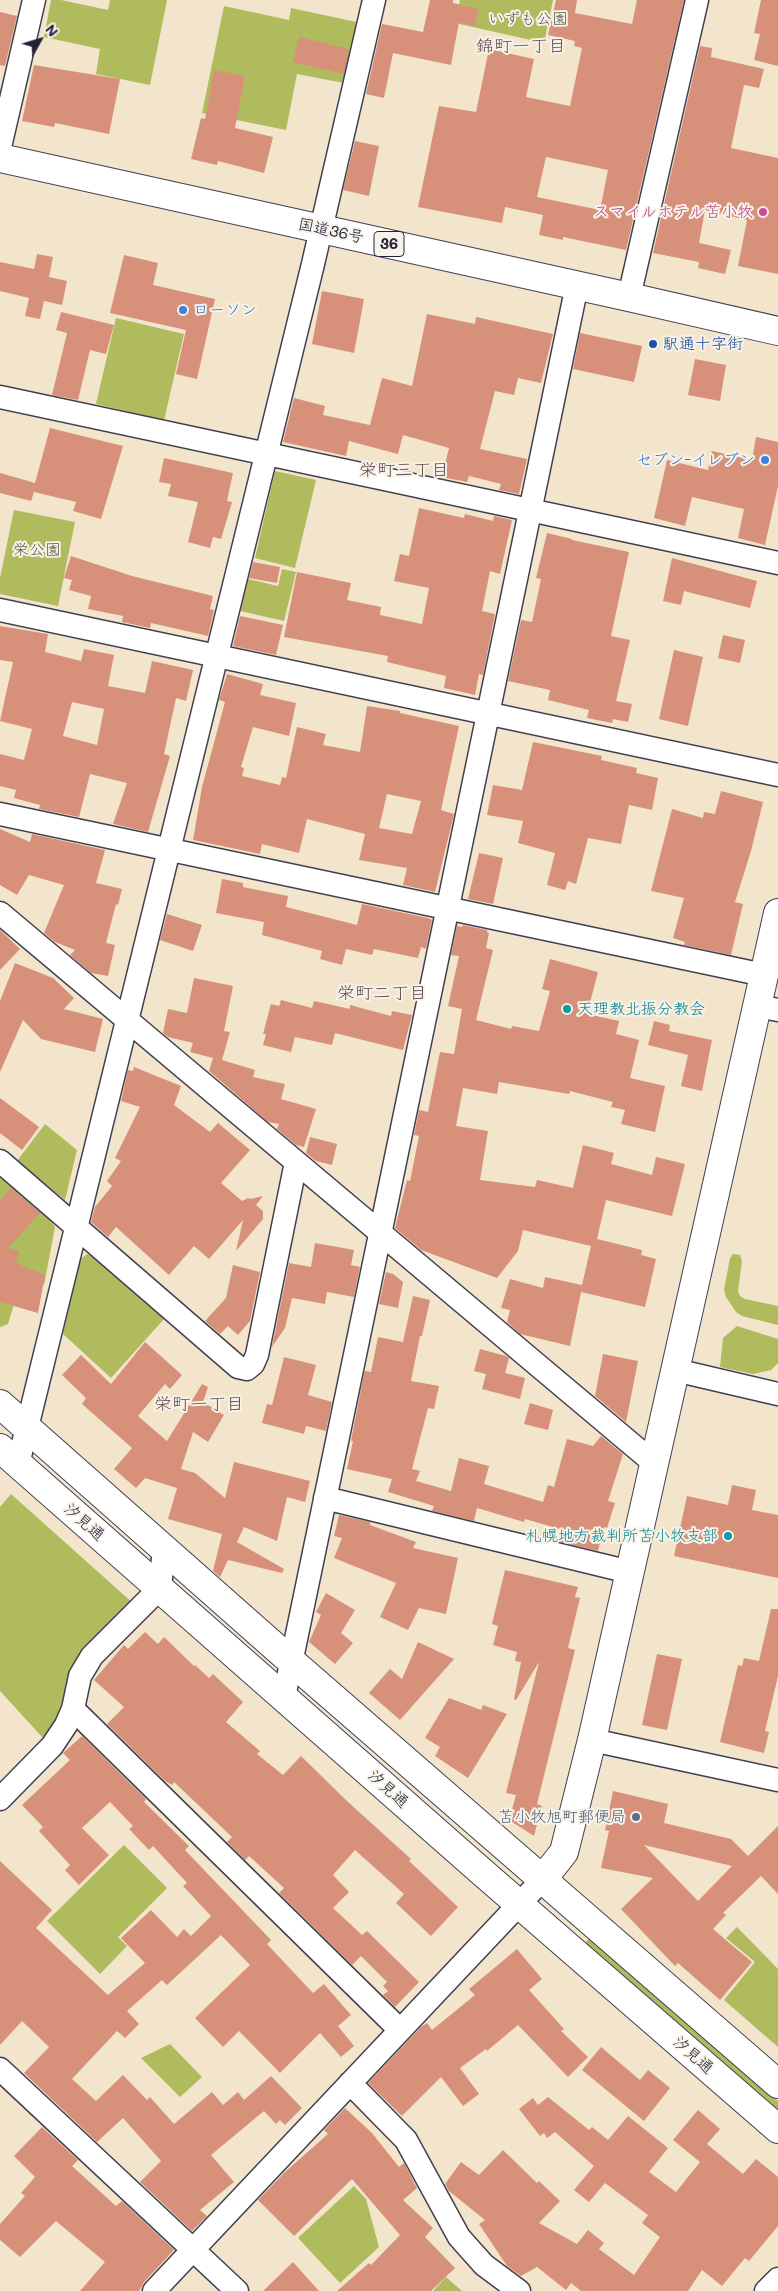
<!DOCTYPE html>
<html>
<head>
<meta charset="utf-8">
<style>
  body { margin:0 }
  #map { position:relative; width:778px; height:2291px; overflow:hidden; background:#f2e5cb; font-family:Mali,sans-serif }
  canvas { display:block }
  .north { position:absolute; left:15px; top:15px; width:50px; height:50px; -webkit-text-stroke:4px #f7f3e8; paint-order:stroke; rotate:51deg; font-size:14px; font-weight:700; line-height:20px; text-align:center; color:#22223b }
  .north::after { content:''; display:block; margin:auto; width:18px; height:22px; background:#22223b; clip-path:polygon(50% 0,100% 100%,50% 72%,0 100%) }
</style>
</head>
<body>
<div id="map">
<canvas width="778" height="2291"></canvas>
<div class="north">N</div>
</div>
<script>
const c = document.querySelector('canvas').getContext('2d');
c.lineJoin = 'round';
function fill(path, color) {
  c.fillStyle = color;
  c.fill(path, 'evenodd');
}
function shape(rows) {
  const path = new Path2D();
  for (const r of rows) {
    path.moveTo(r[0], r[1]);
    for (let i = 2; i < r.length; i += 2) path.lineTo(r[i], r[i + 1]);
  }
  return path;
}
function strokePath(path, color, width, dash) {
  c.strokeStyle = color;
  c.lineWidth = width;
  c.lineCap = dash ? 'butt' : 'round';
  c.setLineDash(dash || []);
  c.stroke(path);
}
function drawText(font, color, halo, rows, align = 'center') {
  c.font = font + ' Mali,"Klee One",sans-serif';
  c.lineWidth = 4;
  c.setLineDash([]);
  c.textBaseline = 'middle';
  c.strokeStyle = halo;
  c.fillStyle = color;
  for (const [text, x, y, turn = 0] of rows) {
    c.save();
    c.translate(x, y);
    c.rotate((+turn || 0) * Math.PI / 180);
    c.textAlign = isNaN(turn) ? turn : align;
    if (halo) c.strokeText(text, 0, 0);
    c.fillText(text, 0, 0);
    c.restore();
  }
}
const green = shape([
  [51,0,61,0,108,10,110,0,167,0,150,85,96,74,100,49,44,37],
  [460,0,553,0,544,43,455,23],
  [224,6,289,20,291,8,361,23,349,84,297,74,286,130,202,113],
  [116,318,184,334,164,420,96,404],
  [275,471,316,480,295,568,255,558],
  [14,510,75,522,58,606,0,594,0,578],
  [282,569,296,572,284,621,240,611,248,579,278,586],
  [45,1124,77,1150,65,1200,17,1161],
  [0,1176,49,1218,55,1227,44,1285,22,1278,8,1324,0,1327],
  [87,1254,94,1257,164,1319,111,1378,63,1334,79,1260],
  [733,1254,740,1255,742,1261,738,1291,740,1296,745,1299,778,1306,778,1325,742,1316,736,1312,726,1297,724,1290,730,1258],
  [737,1326,778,1339,778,1363,771,1370,753,1374,720,1367,723,1338],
  [11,1494,134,1604,74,1669,58,1714,51,1727,43,1738,0,1691,0,1507],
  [124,1845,167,1888,118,1937,127,1946,100,1974,47,1921],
  [737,1927,778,1969,778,2047,724,2000,755,1962,726,1938],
  [589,1938,778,2101,778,2112,584,1945],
  [170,2044,202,2077,180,2097,141,2058],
  [354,2186,366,2199,379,2247,340,2283,298,2238],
  [446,2277,462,2291,433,2291]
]);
const building = shape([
  [430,0,453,0,453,3,479,9,475,26,459,22,451,65,393,53,384,98,366,94,382,24,423,32],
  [556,0,577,0,575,13,632,24,637,0,684,0,626,250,563,237,563,240,539,235,543,215,505,207,502,223,418,207,439,106,476,112,489,49,534,59,526,97,570,106,582,48,574,46,575,41,548,35],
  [546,157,608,170,600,210,537,197],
  [761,0,778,0,778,66,754,60,760,34,754,33],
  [0,12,17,16,5,66,0,65],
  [299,37,349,49,344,74,293,62],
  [700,46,712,48,711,57,764,69,759,88,744,85,731,148,778,158,778,274,738,266,747,220,705,210,699,243,731,250,725,274,698,268,699,262,653,253],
  [34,65,120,79,109,134,55,123,54,127,22,121],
  [214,70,245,76,235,128,273,137,264,173,218,161,217,165,191,159,201,118,205,119],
  [355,141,379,146,369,196,343,190],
  [37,254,53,257,49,277,67,281,62,305,44,301,40,319,25,316,29,298,0,291,0,262,34,269],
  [124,255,158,263,153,285,215,299,197,379,176,374,186,330,110,313],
  [322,291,364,299,354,353,312,344],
  [61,312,114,325,106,354,90,350,78,400,52,395,67,333,56,330],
  [427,314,475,324,476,317,553,334,541,383,518,378,514,395,495,391,480,449,527,459,519,494,499,490,501,484,469,476,467,482,442,477,449,448,403,435,398,454,349,441,346,456,283,442,294,398,325,406,323,415,370,425,382,378,412,386],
  [580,333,642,346,634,382,573,369],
  [695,359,726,365,720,401,688,395],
  [50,428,123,446,101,519,73,511,76,502,34,492,31,501,0,493,0,473,35,483],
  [756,437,778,442,778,486,765,545,738,538,744,509,692,497,685,526,654,518,667,460,708,470,712,451,752,460],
  [164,458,233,473,227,501,232,502,221,539,213,537,210,548,188,542,198,502,168,496,171,484,159,482],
  [419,508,464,518,465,514,493,521,494,516,512,520,500,574,490,571,482,611,495,614,483,675,479,674,475,695,444,688,446,676,387,662,388,656,284,637,297,572,351,583,347,600,381,607,380,615,422,624,429,588,394,581,400,554,409,556],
  [547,533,572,539,572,540,629,552,611,636,630,640,616,701,632,704,628,722,613,719,612,723,587,718,589,710,548,700,550,690,508,681,521,620,532,622,541,579,536,578],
  [71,556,132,576,213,596,210,609,214,610,208,636,151,623,150,628,122,622,123,616,88,609,91,596,69,590,72,580,64,578],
  [672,558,757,581,750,608,684,591,681,605,663,601],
  [253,562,280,567,277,583,249,578],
  [240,616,283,625,276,655,233,646],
  [0,626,48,634,45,652,81,661,84,649,114,655,108,686,145,693,152,661,193,670,186,701,176,698,164,754,170,756,148,832,113,824,127,783,90,774,79,817,39,809,40,805,14,798,16,790,0,786,0,754,24,760,32,729,0,721,13,662,0,660],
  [72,702,104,709,97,745,63,736],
  [723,635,745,640,740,663,718,658],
  [674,650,703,657,688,726,659,719],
  [227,674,263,684,260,695,296,703,289,736,253,727,241,767,244,768,242,776,280,785,282,777,286,778,297,727,326,734,323,745,360,752,367,706,400,711,400,713,459,726,441,810,454,814,435,892,403,885,407,868,359,860,365,834,307,819,299,853,262,844,260,854,193,840,202,787,225,702,219,700],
  [387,794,421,801,412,834,379,828],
  [533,742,602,756,601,760,637,768,636,773,658,778,652,810,629,805,621,844,588,838,576,884,568,881,565,890,547,885,555,853,518,843,523,821,487,815,493,785,522,790],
  [721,791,763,802,751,851,735,902,743,904,731,955,684,945,685,942,673,938,684,898,651,891,672,809,703,818,704,812,715,814],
  [0,829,30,842,32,834,105,850,96,883,122,889,118,905,116,904,106,943,115,945,108,976,91,973,70,955,75,950,55,942,44,933,64,885,29,875,17,895,0,885],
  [479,853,503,858,493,904,468,899],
  [222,879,243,883,243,887,288,896,286,907,357,925,362,904,428,918,432,920,426,949,421,947,418,958,374,949,372,955,346,949,342,965,320,959,322,951,262,935,264,922,216,913],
  [167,914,202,925,193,951,160,940],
  [463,925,487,930,487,932,489,933,486,948,493,950,476,1020,511,1029,512,1026,539,1031,550,991,542,989,550,959,598,972,587,1014,619,1021,616,1034,639,1040,630,1078,665,1086,655,1132,621,1124,625,1110,611,1107,613,1102,570,1091,569,1094,499,1082,497,1094,463,1088,456,1126,488,1131,480,1180,535,1187,537,1180,573,1188,583,1145,614,1153,611,1164,652,1175,656,1157,685,1164,672,1216,606,1200,597,1239,642,1250,641,1255,656,1259,645,1307,581,1292,570,1346,520,1334,507,1322,510,1310,501,1308,510,1279,543,1288,545,1277,582,1285,591,1246,523,1230,518,1251,497,1278,421,1250,395,1228,407,1180,410,1181,419,1136,414,1135,419,1110,428,1112,440,1052,454,1054,462,1009,448,1006,459,956,451,955,457,926,462,927],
  [0,930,20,949,0,970],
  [15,963,53,978,74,998,64,1009,103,1019,95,1052,41,1039,23,1020,0,1072,0,1001],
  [194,978,233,986,224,1031,230,1032,222,1060,255,1070,253,1077,285,1084,281,1099,316,1109,304,1147,296,1145,277,1129,279,1124,268,1122,209,1071,213,1058,190,1052,193,1043,168,1037,163,1033,168,1009,187,1013],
  [281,1000,312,1008,314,1001,350,1009,350,1005,391,1016,392,1011,412,1015,403,1050,335,1033,332,1045,295,1037,291,1052,263,1045,266,1034,263,1034,271,1004,279,1006],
  [654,1021,670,1025,669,1031,712,1040,702,1091,681,1086,688,1055,648,1045],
  [134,1067,181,1086,174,1105,210,1132,218,1123,250,1150,221,1183,242,1201,248,1198,250,1199,263,1196,256,1205,263,1211,263,1219,236,1251,243,1220,209,1259,194,1246,169,1275,116,1227,108,1237,91,1222,95,1207,112,1186,107,1181,121,1161,115,1158,140,1107,121,1101,128,1070,133,1071],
  [0,1098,39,1127,22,1150,0,1133],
  [310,1137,337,1144,332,1165,316,1161,306,1153],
  [11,1188,40,1213,8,1248,19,1251,16,1263,45,1275,38,1313,0,1302,0,1200],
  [315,1243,354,1250,351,1265,360,1267,354,1297,327,1292,325,1304,292,1298,285,1328,272,1347,289,1263,311,1267],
  [233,1265,260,1272,250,1321,238,1335,228,1326,220,1334,205,1321,226,1298],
  [386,1272,393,1274,403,1282,398,1308,379,1304],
  [413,1296,430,1300,422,1336,420,1336,411,1381,439,1386,434,1409,428,1408,412,1469,420,1471,416,1481,451,1491,459,1458,489,1466,484,1484,543,1502,548,1485,554,1487,567,1439,593,1446,601,1436,623,1454,608,1501,615,1503,607,1528,604,1527,598,1551,560,1542,563,1530,525,1519,524,1522,477,1508,474,1521,432,1511,434,1506,388,1492,392,1479,347,1469,353,1441,351,1441,364,1374,365,1371,371,1372,378,1337,403,1342],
  [145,1342,182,1375,170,1389,165,1384,138,1416,167,1441,202,1384,208,1387,203,1402,224,1415,208,1442,193,1432,181,1469,195,1473,225,1498,234,1462,310,1481,305,1502,287,1497,277,1541,244,1527,237,1542,284,1569,282,1573,228,1560,220,1577,213,1571,222,1534,168,1519,177,1488,145,1478,136,1488,114,1469,132,1448,82,1404,86,1398,62,1375,81,1355,111,1384],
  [480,1349,506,1356,509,1358,505,1373,525,1378,520,1399,482,1389,486,1374,474,1371],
  [603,1354,638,1361,626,1422,595,1396],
  [284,1357,316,1365,308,1395,332,1402,326,1431,306,1426,304,1434,262,1423,267,1404,272,1405],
  [530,1403,553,1410,548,1430,524,1424],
  [732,1485,756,1490,752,1510,778,1515,778,1578,674,1556,687,1496,728,1505],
  [339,1515,370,1522,370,1525,416,1542,413,1548,458,1558,446,1614,419,1608,408,1630,380,1617,396,1583,334,1558,342,1538,334,1536],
  [505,1570,578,1587,575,1597,580,1598,568,1648,575,1650,537,1804,542,1806,534,1836,509,1820,516,1795,506,1793,539,1662,516,1700,514,1699,521,1662,515,1661,517,1652,493,1645,498,1626,492,1624],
  [326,1593,355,1610,341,1633,353,1643,335,1664,309,1642,321,1615,316,1612],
  [771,1609,778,1609,778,1676,765,1731,769,1732,764,1753,720,1742,738,1665,742,1666,744,1658,759,1661],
  [145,1632,158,1644,164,1637,194,1666,195,1665,209,1678,213,1674,243,1702,226,1722,260,1751,257,1754,283,1775,301,1756,348,1802,411,1859,409,1861,458,1907,431,1936,396,1903,404,1894,355,1850,333,1875,349,1892,333,1908,362,1935,367,1931,419,1982,395,2007,383,1995,388,1991,383,1986,387,1982,361,1956,352,1965,279,1893,284,1888,249,1856,245,1860,227,1842,232,1837,174,1782,172,1785,165,1781,107,1724,124,1707,94,1680,124,1645,128,1649],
  [418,1642,454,1659,400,1720,369,1693,390,1669,402,1679],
  [657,1654,682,1659,667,1730,642,1725],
  [449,1698,481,1710,483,1705,507,1714,468,1778,435,1756,440,1747,425,1738],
  [82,1736,146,1799,144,1802,189,1846,185,1850,271,1940,267,1944,313,1993,324,1984,351,2015,338,2026,354,2046,341,2057,320,2033,280,2073,239,2031,223,2047,195,2018,250,1965,221,1935,167,1985,162,1980,127,2011,139,2024,125,2038,117,2031,72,2079,96,2101,123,2075,147,2100,150,2097,174,2124,212,2092,223,2105,238,2092,244,2100,271,2076,302,2108,285,2125,280,2120,276,2124,264,2111,211,2155,234,2182,200,2210,207,2216,192,2231,140,2182,161,2161,123,2118,97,2142,24,2073,49,2047,22,2021,0,2045,0,1861,52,1910,36,1928,108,1995,145,1963,121,1938,151,1910,177,1937,184,1929,191,1936,211,1916,183,1886,187,1883,153,1846,149,1850,129,1829,133,1826,110,1802,82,1828,109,1855,79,1885,65,1870,70,1865,39,1831,43,1827,22,1805,70,1760,63,1753],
  [613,1791,668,1804,664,1823,731,1839,748,1856,778,1826,778,1894,761,1876,723,1913,726,1915,713,1929,752,1962,720,2000,678,1963,675,1966,621,1909,653,1878,601,1868,609,1831,605,1830],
  [644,1845,732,1866,698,1901],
  [517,1949,542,1979,529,1990,564,2029,561,2031,588,2057,568,2077,518,2025,487,2051,486,2049,460,2068,479,2094,463,2106,441,2077,402,2116,368,2083,421,2027,427,2023,432,2030,475,1995,469,1989],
  [601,2047,640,2080,648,2070,670,2088,644,2121,582,2070],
  [548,2097,589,2130,592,2127,608,2140,628,2116,668,2148,649,2172,676,2192,700,2162,673,2140,698,2110,720,2129,707,2144,743,2174,756,2159,778,2177,778,2226,749,2261,745,2258,722,2286,702,2270,688,2291,581,2291,571,2283,566,2290,537,2267,521,2276,507,2266,479,2224,485,2220,449,2191,445,2184,461,2162,479,2175,503,2150,537,2183,539,2181,560,2201,539,2223,577,2244,588,2230,604,2243,599,2249,634,2275,660,2237,642,2223,648,2215,605,2183,589,2202,574,2190,594,2166,555,2132,547,2138,544,2133,540,2136,519,2109,533,2098,538,2105],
  [345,2108,372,2133,399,2167,404,2163,417,2188,403,2200,433,2228,425,2237,455,2268,431,2291,337,2291,369,2263,371,2265,400,2235,352,2179,294,2236,258,2200,285,2172,328,2134,324,2130],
  [42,2127,78,2160,72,2166,116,2206,122,2201,174,2250,144,2282,139,2291,80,2291,105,2262,56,2221,20,2257,0,2240,0,2224,25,2196,21,2193,35,2177,14,2156],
  [293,2262,319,2291,263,2291]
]);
const minor = shape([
  [0,147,34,0],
  [629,297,697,0],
  [0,397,778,563],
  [0,610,778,775],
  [0,814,764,975],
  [0,913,654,1463],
  [757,1006,778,1010],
  [0,1161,238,1367,247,1369,253,1364,257,1355,296,1162],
  [675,1370,778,1394],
  [18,1464,313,264,374,0],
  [325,1498,630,1572],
  [284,1697,577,285],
  [73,1709,400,2030],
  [592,1740,778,1780],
  [0,1799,52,1746,66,1725,73,1709,80,1676,92,1656,160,1588,164,1548],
  [0,2069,237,2291],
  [350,2083,406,2140,459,2237,484,2265,519,2291],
  [154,2291,542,1880],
  [766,2291,778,2279]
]);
const tertiary = shape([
  [0,1404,291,1661,778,2084],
  [0,1448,482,1872,778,2129],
  [542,1880,564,1852,592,1740,778,913]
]);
const trunk = shape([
  [0,158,629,297,778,331]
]);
const markers = [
  [763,212,5,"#d1479c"],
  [183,310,5,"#3f7fe0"],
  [653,344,5,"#1a4fb4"],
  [765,460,5,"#3f7fe0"],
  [567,1009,5,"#0f9aa8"],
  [728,1536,5,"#0f9aa8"],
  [636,1817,5,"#5c6f8a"]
];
const shields = [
  [389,244,30]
];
const shieldNames = [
  ["36",389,244]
];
const parkNames = [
  ["いずも公園",528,19],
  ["栄公園",37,550]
];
const hotelNames = [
  ["スマイルホテル苫小牧",753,212]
];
const streetNames = [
  ["国道36号",331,231,12],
  ["汐見通",84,1522,41],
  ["汐見通",388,1789,42],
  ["汐見通",693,2055,41]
];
const shopNames = [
  ["ローソン",193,310],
  ["セブン-イレブン",755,460,"right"]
];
const transitNames = [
  ["駅通十字街",663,344]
];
const cultureNames = [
  ["天理教北振分教会",577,1009],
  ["札幌地方裁判所苫小牧支部",718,1536,"right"]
];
const serviceNames = [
  ["苫小牧旭町郵便局",626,1817]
];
const neighbourhoodNames = [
  ["錦町一丁目",521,46],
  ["栄町三丁目",404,470],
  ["栄町二丁目",382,993],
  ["栄町一丁目",199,1404]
];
fill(green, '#afbb5d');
fill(building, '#d7917a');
strokePath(minor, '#413f51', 25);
strokePath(tertiary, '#413f51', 30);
strokePath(trunk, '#413f51', 30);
strokePath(minor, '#fff', 22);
strokePath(tertiary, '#fff', 28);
strokePath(trunk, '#fff', 28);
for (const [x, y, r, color] of markers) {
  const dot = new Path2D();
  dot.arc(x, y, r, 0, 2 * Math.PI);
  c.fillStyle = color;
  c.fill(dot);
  strokePath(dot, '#f7f3e8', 2);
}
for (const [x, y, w] of shields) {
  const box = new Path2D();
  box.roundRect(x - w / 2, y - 12.5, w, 25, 4);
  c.fillStyle = '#f7f3e8';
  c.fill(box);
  strokePath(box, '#22223b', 1);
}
drawText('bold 15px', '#22223b', null, shieldNames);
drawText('16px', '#535847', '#f7f3e8', parkNames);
drawText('16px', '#b23c85', '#f7f3e8', hotelNames, 'right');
drawText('16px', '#22223b', '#f7f3e8', streetNames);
drawText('16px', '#366cbe', '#f7f3e8', shopNames, 'left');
drawText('16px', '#164399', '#f7f3e8', transitNames, 'left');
drawText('16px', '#0d838f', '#f7f3e8', cultureNames, 'left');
drawText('16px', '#4e5e75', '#f7f3e8', serviceNames, 'right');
drawText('18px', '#614951', '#f7f3e8', neighbourhoodNames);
</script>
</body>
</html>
